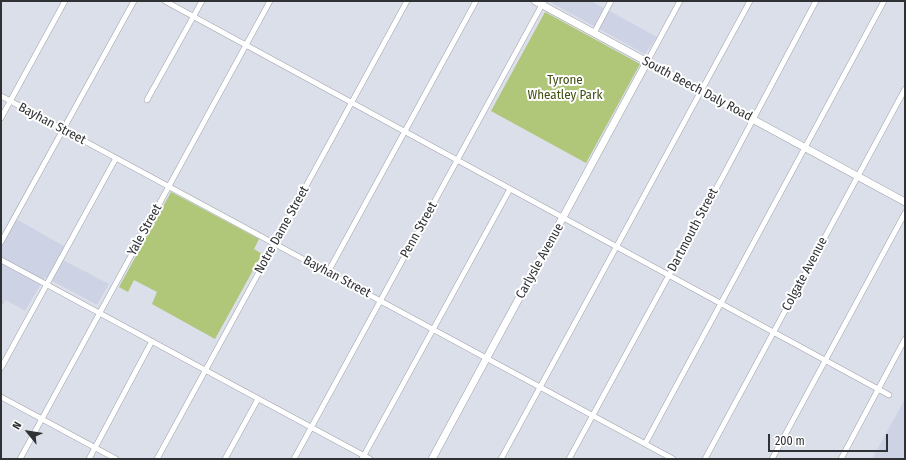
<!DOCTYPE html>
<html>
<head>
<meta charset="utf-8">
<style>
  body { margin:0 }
  #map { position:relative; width:906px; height:460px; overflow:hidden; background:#dbdfe9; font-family:"Fira Sans Condensed",sans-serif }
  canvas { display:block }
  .frame { position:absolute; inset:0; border:2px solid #303135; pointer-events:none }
  .north { position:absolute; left:8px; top:412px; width:40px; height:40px; -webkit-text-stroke:3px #fff; paint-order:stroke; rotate:300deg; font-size:11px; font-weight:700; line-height:16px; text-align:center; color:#303135 }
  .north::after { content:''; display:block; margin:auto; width:14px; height:18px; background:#303135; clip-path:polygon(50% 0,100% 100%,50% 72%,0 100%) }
  .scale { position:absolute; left:768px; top:434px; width:120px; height:18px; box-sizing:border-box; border:2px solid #303135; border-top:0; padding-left:5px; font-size:12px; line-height:14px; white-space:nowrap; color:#303135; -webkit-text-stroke:3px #fff; paint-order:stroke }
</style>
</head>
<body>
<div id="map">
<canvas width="906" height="460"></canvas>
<div class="frame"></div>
<div class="north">N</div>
<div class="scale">200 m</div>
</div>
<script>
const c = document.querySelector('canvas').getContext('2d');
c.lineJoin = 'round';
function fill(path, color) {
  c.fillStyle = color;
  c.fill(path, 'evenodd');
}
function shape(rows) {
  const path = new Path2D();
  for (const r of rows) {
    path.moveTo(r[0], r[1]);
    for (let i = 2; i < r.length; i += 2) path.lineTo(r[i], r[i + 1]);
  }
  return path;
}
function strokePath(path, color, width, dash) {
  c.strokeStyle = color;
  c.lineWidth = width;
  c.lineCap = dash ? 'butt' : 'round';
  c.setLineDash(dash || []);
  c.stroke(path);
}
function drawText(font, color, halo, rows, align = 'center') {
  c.font = font + ' "Fira Sans Condensed",sans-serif';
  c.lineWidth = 4;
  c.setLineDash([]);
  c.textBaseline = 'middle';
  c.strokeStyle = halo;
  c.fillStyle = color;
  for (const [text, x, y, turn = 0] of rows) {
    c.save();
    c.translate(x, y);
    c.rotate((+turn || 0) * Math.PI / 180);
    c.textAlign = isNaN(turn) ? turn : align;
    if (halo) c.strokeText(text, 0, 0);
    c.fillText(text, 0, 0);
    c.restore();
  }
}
const built = shape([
  [548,1,591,1,657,37,645,54],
  [15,220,18,220,69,249,63,260,109,284,97,305,45,277,25,311,6,300,1,307,1,246],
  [905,399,905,459,876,459,873,457]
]);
const green = shape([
  [545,12,640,64,586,163,491,111],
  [171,192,259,239,254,249,262,254,215,339,152,304,157,292,134,280,128,292,119,287]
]);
const street = shape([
  [165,1,889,395],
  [594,33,611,1],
  [647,62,680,1],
  [1,96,673,459],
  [147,100,202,1],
  [1,118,65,1],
  [1,242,134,1],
  [1,260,370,459],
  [328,272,476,1],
  [1,368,116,158],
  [1,397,116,459],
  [645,444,884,1],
  [20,459,270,1],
  [89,459,152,341],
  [157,459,407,1],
  [225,459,258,399],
  [294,459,544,1],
  [362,459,510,189],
  [501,459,750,1],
  [569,459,723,176,816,1],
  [705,459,905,89],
  [772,459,905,213],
  [841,459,905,339]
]);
const secondary = shape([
  [535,1,905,202],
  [432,459,647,62]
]);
const parkNames = [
  ["Tyrone",565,80],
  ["Wheatley Park",565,95]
];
const streetNames = [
  ["South Beech Daly Road",697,89,28],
  ["Bayhan Street",52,124,28],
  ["Yale Street",145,230,-61],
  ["Notre Dame Street",282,230,-61],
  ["Penn Street",419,230,-61],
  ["Dartmouth Street",693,230,-62],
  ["Carlysle Avenue",540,261,-61],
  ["Colgate Avenue",805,274,-62],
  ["Bayhan Street",337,277,28]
];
fill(built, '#cdd3e5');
fill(green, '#b0c679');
strokePath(street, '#9ca0a9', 6);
strokePath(secondary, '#9ca0a9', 8);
strokePath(street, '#fff', 5);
strokePath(secondary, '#fff', 7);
drawText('13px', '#425115', '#fff', parkNames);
drawText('13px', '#303135', '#fff', streetNames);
</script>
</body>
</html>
